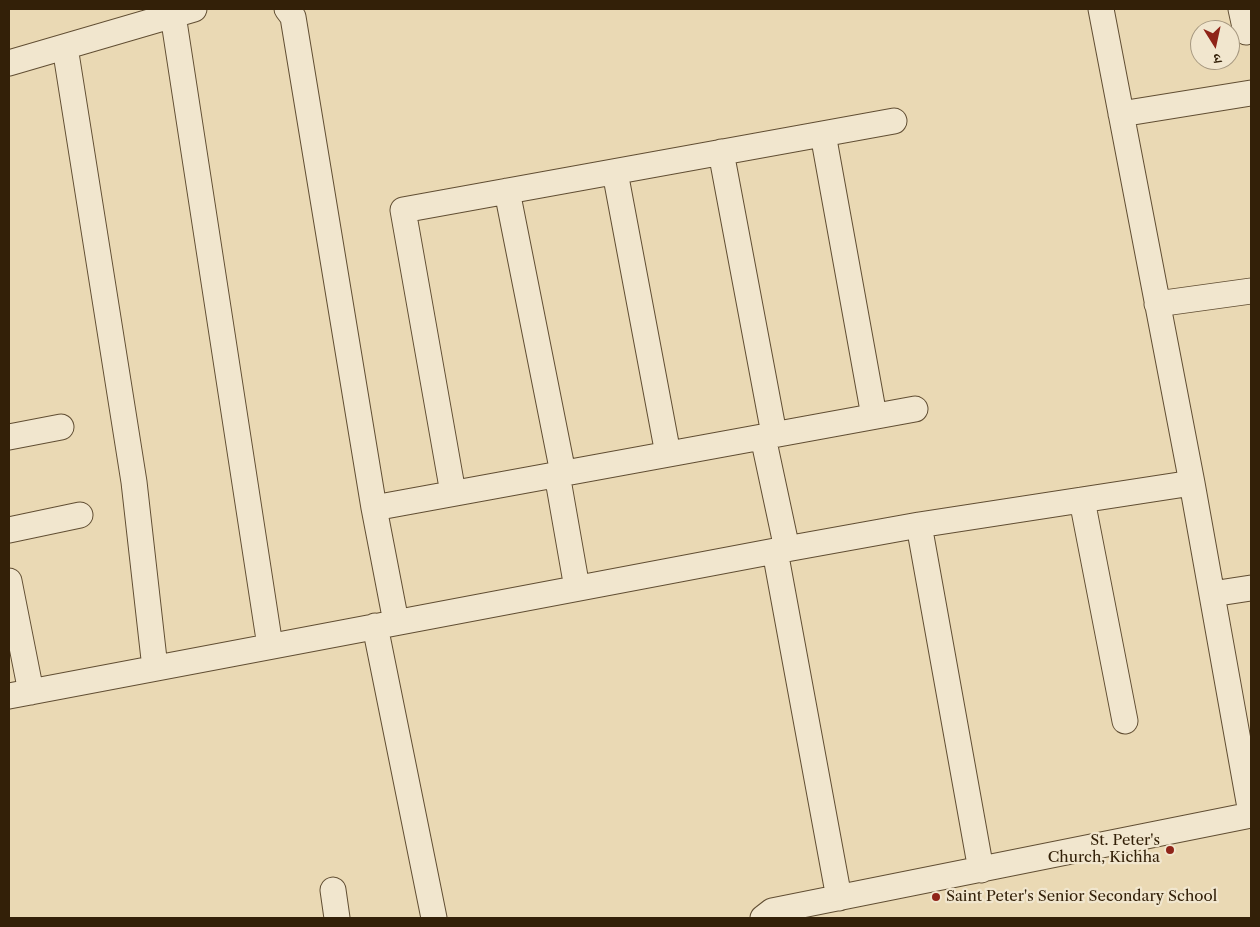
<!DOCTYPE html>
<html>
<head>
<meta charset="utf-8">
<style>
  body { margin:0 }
  #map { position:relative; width:1260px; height:927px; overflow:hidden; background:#ead9b4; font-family:"Libre Caslon Text","Noto Serif Devanagari",serif }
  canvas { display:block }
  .frame { position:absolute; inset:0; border:10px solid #332008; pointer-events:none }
  .north { position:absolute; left:1190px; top:20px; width:50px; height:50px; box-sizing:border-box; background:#f1e6ce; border:1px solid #a5977f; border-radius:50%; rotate:170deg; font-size:14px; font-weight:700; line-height:20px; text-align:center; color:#332008 }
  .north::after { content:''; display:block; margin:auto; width:18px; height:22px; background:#8f2418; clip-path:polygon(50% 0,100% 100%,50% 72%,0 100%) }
</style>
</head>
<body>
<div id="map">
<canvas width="1260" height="927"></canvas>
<div class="frame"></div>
<div class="north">उ</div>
</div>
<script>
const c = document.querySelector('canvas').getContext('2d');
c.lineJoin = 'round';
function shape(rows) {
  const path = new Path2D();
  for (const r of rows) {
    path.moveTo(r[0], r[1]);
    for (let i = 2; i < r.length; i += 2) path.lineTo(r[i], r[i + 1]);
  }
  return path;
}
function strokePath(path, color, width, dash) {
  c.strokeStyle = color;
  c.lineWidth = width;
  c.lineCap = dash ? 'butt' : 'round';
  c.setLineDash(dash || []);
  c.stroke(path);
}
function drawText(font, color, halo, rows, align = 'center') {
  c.font = font + ' "Libre Caslon Text",serif';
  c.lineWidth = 4.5;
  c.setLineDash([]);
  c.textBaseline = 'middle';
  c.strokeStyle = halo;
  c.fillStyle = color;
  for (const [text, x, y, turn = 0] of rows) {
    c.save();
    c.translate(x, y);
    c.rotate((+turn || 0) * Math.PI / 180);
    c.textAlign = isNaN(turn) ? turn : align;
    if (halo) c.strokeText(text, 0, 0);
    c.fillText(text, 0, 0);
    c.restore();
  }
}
const minor = shape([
  [287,9,293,17,374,508,396,622],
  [1101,9,1192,483,1251,813],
  [1241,9,1246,32],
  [173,15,270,646],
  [65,47,134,482,155,668],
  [9,63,194,9],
  [1121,114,1251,93],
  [823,134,874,416],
  [721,152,774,434],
  [615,172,668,454],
  [507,191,563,473],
  [1157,304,1251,291],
  [9,437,61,427],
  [763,437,787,549],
  [557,474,577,588],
  [453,493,403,210,894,121],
  [1082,500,1125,721],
  [374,508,915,409],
  [919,525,981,870],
  [9,530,80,515],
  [775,551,839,898],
  [9,581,31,692],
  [1212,594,1251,588],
  [375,626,434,918],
  [9,696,775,551,919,525,1192,483],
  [333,890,337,918],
  [763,918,772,911,1251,815]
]);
const markers = [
  [1170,850,5,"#8f2418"],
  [936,897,5,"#8f2418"]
];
const poiNames = [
  ["St. Peter's",1160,841],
  ["Church, Kichha",1160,858],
  ["Saint Peter's Senior Secondary School",946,897,"left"]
];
strokePath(minor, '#614e33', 27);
strokePath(minor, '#f1e6ce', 25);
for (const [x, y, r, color] of markers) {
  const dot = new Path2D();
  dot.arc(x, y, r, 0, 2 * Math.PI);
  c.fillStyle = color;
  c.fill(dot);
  strokePath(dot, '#f1e6ce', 2);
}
drawText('15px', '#332008', '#f1e6ce', poiNames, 'right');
</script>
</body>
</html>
